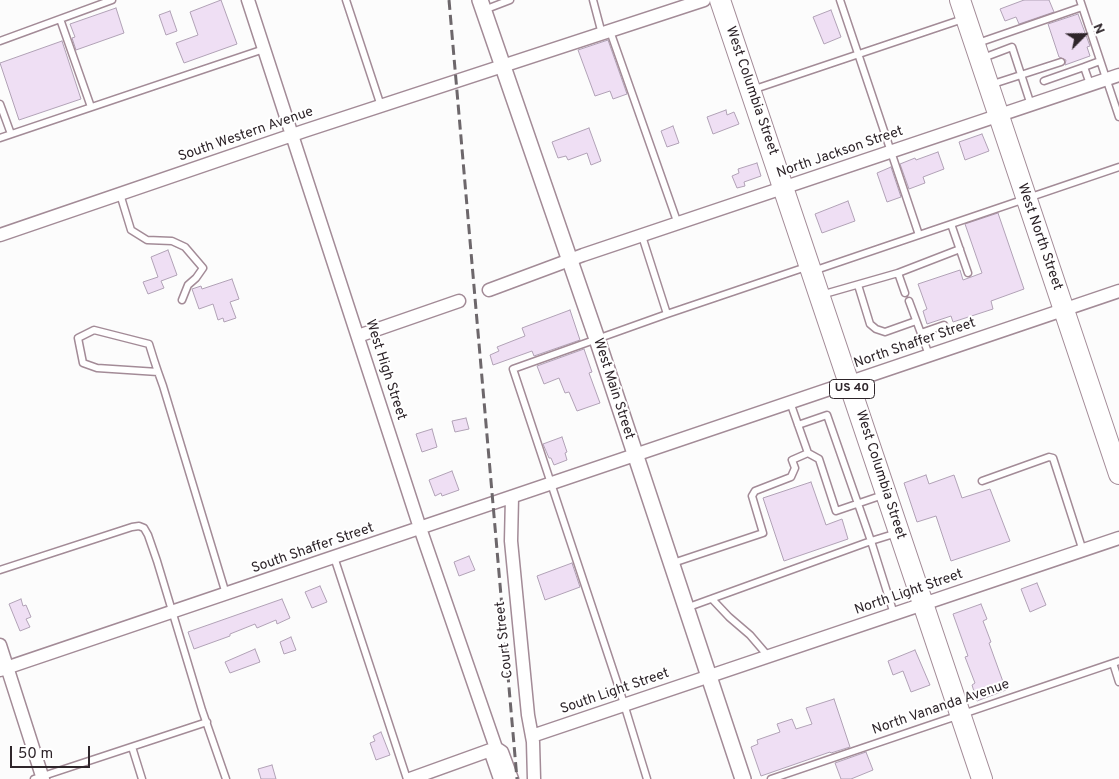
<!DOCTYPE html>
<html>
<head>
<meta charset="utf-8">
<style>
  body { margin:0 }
  #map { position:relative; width:1119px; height:779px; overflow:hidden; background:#fcfcfc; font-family:Overpass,sans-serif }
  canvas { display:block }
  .north { position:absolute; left:1059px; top:10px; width:50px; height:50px; -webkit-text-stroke:4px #fff; paint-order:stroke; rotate:67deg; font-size:14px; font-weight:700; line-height:20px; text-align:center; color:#2e252a }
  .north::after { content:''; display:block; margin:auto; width:18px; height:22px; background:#2e252a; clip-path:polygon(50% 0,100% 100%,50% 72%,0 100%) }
  .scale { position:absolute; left:10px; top:746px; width:80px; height:22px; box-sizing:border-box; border:2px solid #2e252a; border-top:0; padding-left:6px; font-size:15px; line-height:18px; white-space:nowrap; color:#2e252a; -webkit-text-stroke:4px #fff; paint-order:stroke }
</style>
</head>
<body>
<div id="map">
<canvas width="1119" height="779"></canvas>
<div class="north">N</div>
<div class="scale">50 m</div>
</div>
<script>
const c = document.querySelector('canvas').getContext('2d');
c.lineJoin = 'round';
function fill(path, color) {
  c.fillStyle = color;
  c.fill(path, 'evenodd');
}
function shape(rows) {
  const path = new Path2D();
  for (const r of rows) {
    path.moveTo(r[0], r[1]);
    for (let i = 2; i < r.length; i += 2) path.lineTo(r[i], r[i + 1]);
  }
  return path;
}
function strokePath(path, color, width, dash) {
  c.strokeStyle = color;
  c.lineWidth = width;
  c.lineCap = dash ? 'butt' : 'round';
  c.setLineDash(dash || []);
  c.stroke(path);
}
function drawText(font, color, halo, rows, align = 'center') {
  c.font = font + ' Overpass,sans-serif';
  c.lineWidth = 4;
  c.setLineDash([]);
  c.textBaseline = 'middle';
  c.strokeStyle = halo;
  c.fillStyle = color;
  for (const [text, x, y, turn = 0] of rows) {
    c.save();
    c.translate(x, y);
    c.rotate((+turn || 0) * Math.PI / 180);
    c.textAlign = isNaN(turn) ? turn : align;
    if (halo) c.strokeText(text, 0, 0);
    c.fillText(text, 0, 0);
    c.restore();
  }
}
const building = shape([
  [221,0,237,44,184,63,176,43,198,35,190,12,221,0],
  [1024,0,1049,0,1054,12,1019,24,1016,17,1005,21,1000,9,1024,0],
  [116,8,124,33,76,50,72,38,75,37,70,24,116,8],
  [831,10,841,37,824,44,813,17,831,10],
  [170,11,177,31,166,35,159,15,170,11],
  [1078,14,1090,46,1087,47,1090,56,1065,65,1066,60,1059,57,1048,24,1078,14],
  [608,40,627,94,613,99,610,91,595,96,578,50,608,40],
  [62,41,81,99,19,120,0,63,62,41],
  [726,110,727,115,734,112,739,124,713,134,707,117,726,110],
  [673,126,679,143,667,147,661,131,673,126],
  [589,128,601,161,591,165,587,153,568,160,566,156,558,158,552,142,589,128],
  [982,134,989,151,965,160,959,142,982,134],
  [938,152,944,169,923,177,925,183,909,189,900,164,915,158,916,160,938,152],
  [757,163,761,176,744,182,745,186,737,188,732,176,739,173,738,169,757,163],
  [891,167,901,197,887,202,877,173,891,167],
  [848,201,855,221,822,233,815,214,848,201],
  [998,213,1024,289,991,301,993,309,953,322,951,316,927,324,923,311,927,309,918,284,960,270,963,280,982,273,965,224,998,213],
  [168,250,177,275,161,281,164,288,148,294,143,282,158,277,151,257,168,250],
  [232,279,239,299,230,302,236,318,224,322,223,318,218,320,213,304,199,309,192,289,201,286,202,289,232,279],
  [570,310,580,340,534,356,532,351,493,365,490,355,499,351,497,347,525,336,522,328,570,310],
  [584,349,592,372,589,373,600,403,577,411,569,392,565,393,559,378,544,384,537,366,584,349],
  [466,418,469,429,455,432,452,421,466,418],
  [432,429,437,447,422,452,416,434,432,429],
  [562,437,567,452,565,453,567,460,554,465,551,458,549,458,543,444,562,437],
  [452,471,459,490,442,496,441,493,435,496,429,480,452,471],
  [926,475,929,484,954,475,962,498,990,489,1010,541,951,561,936,516,917,522,904,483,926,475],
  [811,482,826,525,842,519,848,539,784,561,763,498,811,482],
  [469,556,475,570,459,576,454,562,469,556],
  [572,563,580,587,545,600,537,576,572,563],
  [1037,583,1046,605,1030,612,1021,589,1037,583],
  [320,586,327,602,312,608,305,592,320,586],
  [21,599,23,606,26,605,31,617,26,619,30,627,20,631,9,604,21,599],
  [282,599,290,618,277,624,276,620,257,628,255,624,230,634,230,636,194,649,188,632,282,599],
  [981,604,987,619,983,621,991,642,989,643,1006,690,977,701,972,685,975,683,965,657,968,656,953,614,981,604],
  [291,637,296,650,284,654,280,642,291,637],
  [255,649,260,662,230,673,225,662,255,649],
  [915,650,930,685,911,692,903,671,893,675,888,661,915,650],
  [834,699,850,747,831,753,830,752,761,776,751,747,758,744,757,740,780,732,777,724,792,719,796,729,812,724,806,708,834,699],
  [381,732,390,755,376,760,370,743,375,741,373,736,381,732],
  [866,752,873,770,851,779,841,779,835,763,866,752],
  [272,765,276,779,261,779,258,769,272,765]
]);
const service = shape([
  [346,0,381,106],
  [593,0,602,34],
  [840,0,919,235],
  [1080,0,1119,117],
  [484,10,510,0],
  [60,19,91,107],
  [610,31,678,224],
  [0,41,112,0],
  [978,43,1082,7],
  [983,58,1012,47,1031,105],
  [1084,67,1100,61],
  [1044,81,1084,67,1090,84],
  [990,85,1061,62],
  [752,90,963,19],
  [0,104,11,134],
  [0,138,264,49],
  [120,194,131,230,147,240,172,241,185,247,203,268,196,278,188,285,182,300],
  [951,224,968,273],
  [642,236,667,314],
  [813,271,1119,167],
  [898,273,960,249],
  [858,285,870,324,876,329,885,332,916,321],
  [821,295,898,273,905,293],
  [909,301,929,355],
  [921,333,944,325],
  [158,372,97,368,83,363,78,338,94,330,149,344,154,360,158,372,163,386,226,594],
  [790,402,808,453,819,459,836,511,883,495],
  [798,425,827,415,871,541,897,533],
  [982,481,1049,457,1053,458,1083,551],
  [334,557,407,779],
  [673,563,763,533,752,496,755,491,791,477,795,468,792,460,808,453],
  [0,570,132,527,139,526,144,528,148,535,157,561,202,710,226,779],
  [712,599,729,617,750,635,768,656],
  [686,608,871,541,894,614],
  [1113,663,1119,682],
  [132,747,142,779],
  [34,779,207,722],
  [647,779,620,691,513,369,667,314,806,267],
  [771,779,1119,661]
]);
const minor = shape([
  [248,0,420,528,496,748,502,752,512,779],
  [0,235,304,131,704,0],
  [489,290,583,255,1119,75],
  [358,336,459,301],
  [512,497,511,541,528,715,533,742,534,779],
  [0,645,43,779],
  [0,670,1119,291],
  [532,736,1119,538],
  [496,748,492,756,500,779],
  [410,779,496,748]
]);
const tertiary = shape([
  [480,0,597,339,743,779]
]);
const primary = shape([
  [720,0,982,779],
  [960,0,1119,474]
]);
const rail = shape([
  [449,0,517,779]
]);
const shields = [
  [852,389,45]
];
const shieldNames = [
  ["US 40",852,389]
];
const streetNames = [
  ["West Columbia Street",751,91,71],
  ["South Western Avenue",246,135,-19],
  ["North Jackson Street",840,153,-19],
  ["West North Street",1039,237,71],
  ["North Shaffer Street",915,344,-19],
  ["West High Street",385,370,72],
  ["West Main Street",613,389,72],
  ["West Columbia Street",880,475,72],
  ["South Shaffer Street",313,549,-19],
  ["North Light Street",909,593,-19],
  ["Court Street",505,640,-96],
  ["South Light Street",615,692,-19],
  ["North Vananda Avenue",941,708,-19]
];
fill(building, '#efdff4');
strokePath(building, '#b1a2b6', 1);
strokePath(service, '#a38b97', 9);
strokePath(minor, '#a38b97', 15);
strokePath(tertiary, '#a38b97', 18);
strokePath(primary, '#a38b97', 22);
strokePath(service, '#fff', 6);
strokePath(minor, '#fff', 12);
strokePath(tertiary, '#fff', 15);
strokePath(primary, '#fff', 20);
strokePath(rail, '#6d676b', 3, [10, 5]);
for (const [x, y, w] of shields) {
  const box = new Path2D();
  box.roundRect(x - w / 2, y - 9.5, w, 19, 4);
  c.fillStyle = '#fff';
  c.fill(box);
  strokePath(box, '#2e252a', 1);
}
drawText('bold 12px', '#2e252a', null, shieldNames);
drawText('14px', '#2e252a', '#fff', streetNames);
</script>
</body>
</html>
